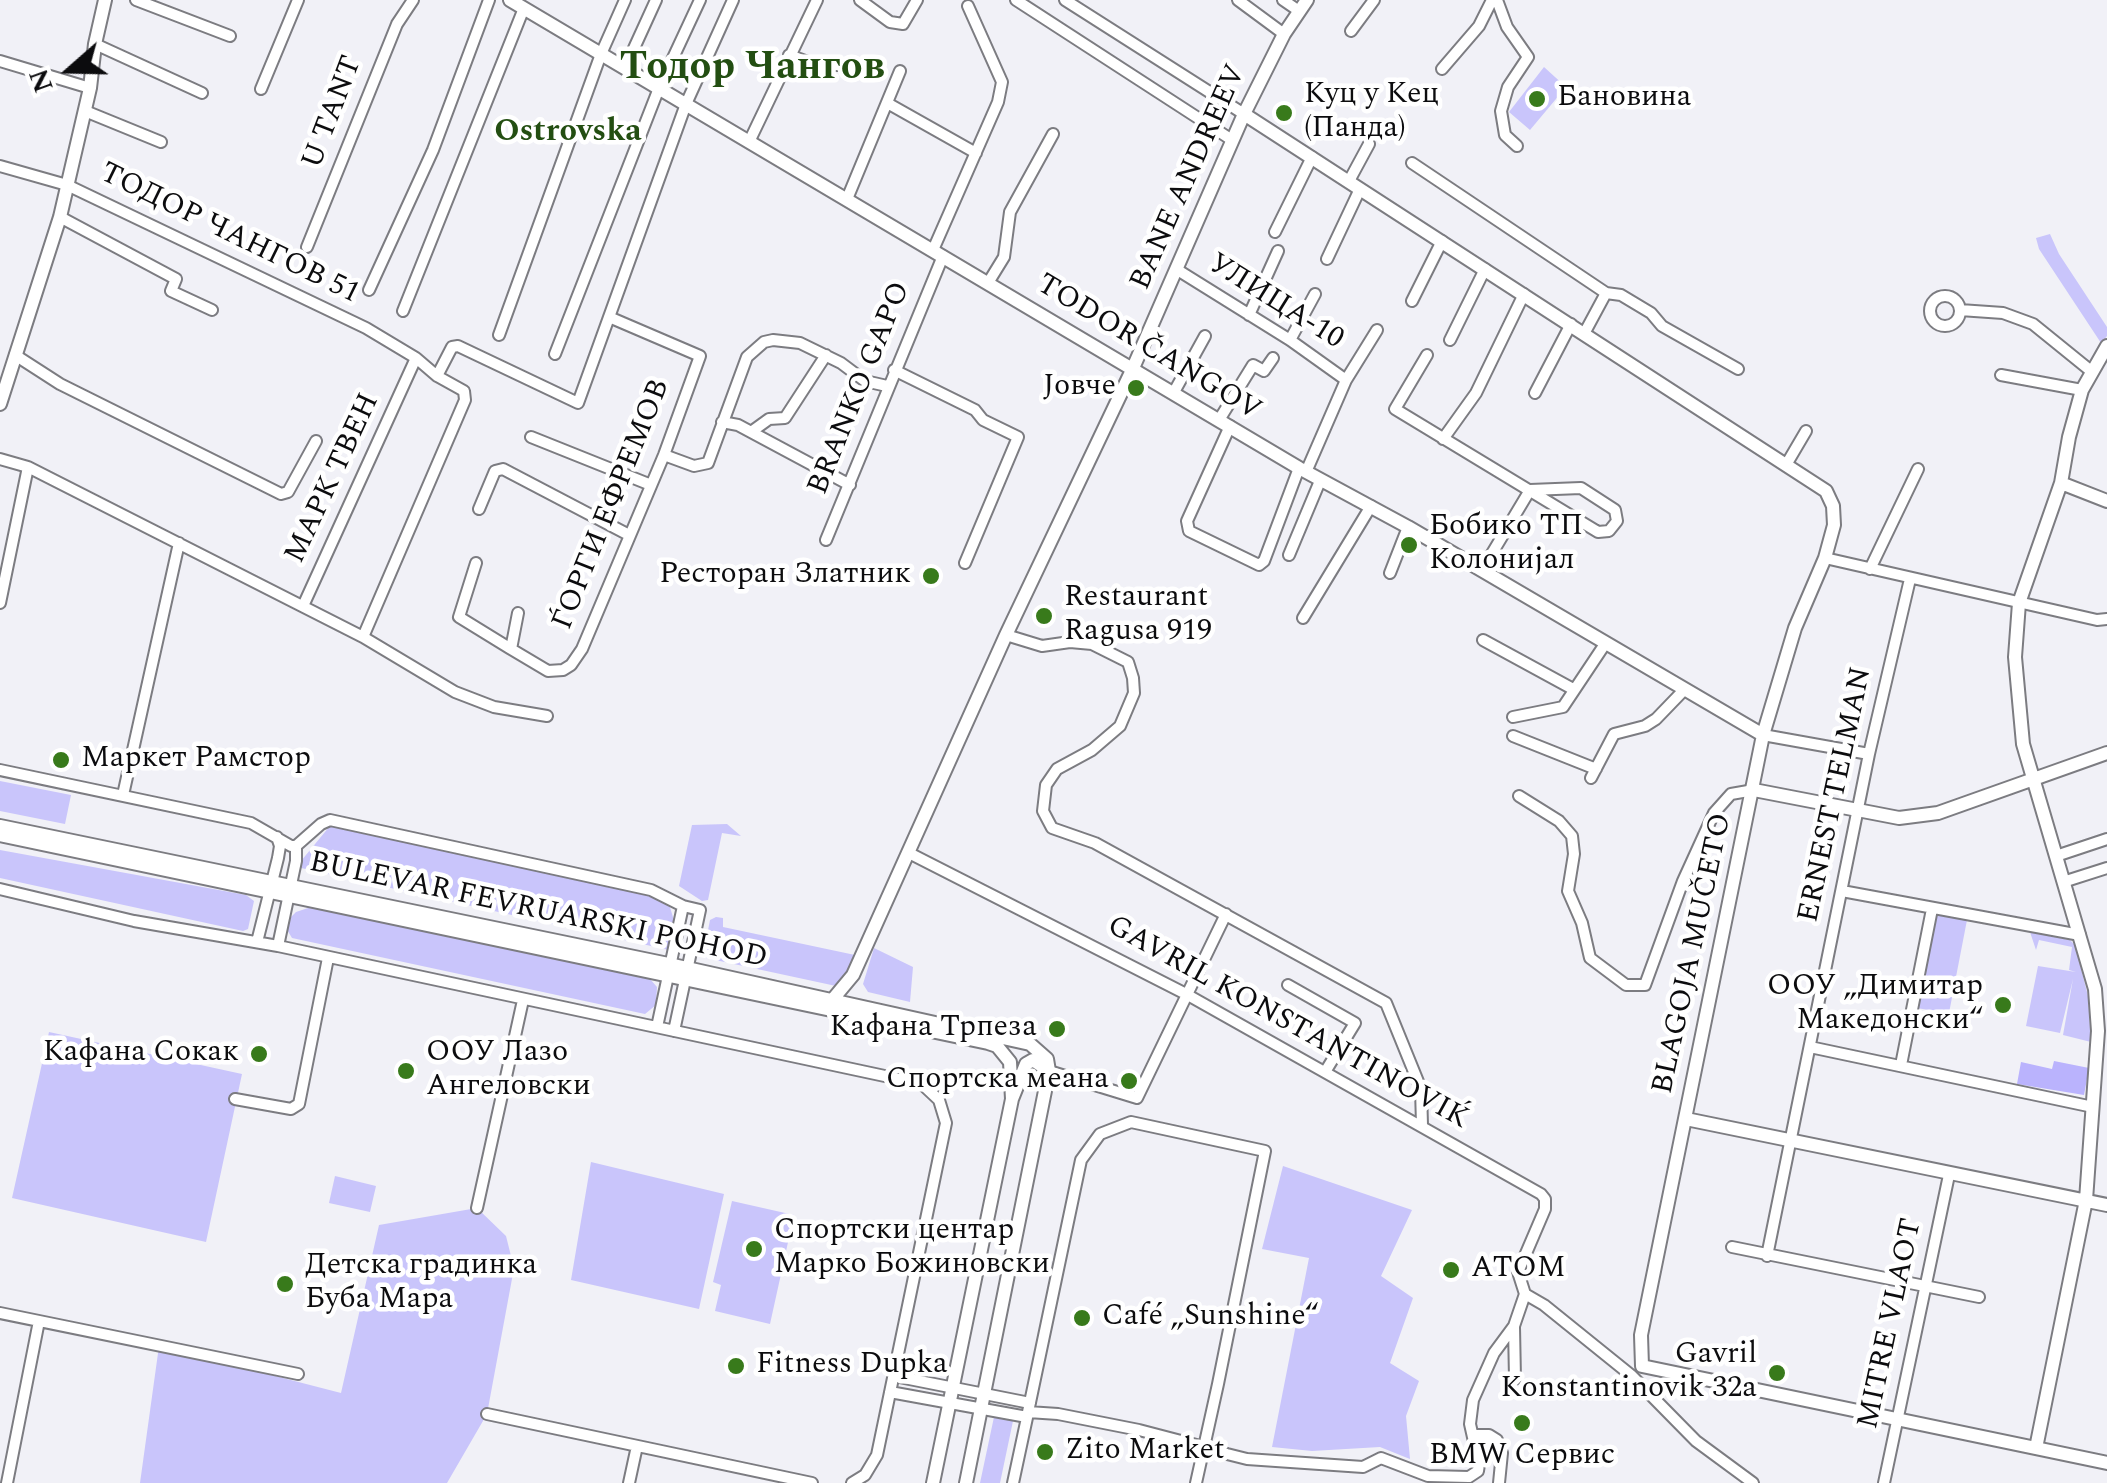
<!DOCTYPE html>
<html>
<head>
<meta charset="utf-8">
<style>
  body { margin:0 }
  #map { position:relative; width:2107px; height:1483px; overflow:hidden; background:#f1f1f7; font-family:Spectral,serif }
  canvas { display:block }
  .north { position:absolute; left:20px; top:20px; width:100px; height:100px; -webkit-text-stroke:8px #fff; paint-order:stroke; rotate:250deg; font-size:28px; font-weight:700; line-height:40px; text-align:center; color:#0c0c0e }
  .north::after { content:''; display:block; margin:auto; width:35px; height:45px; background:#0c0c0e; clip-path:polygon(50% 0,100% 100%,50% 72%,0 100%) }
</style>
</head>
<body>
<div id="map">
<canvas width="2107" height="1483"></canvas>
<div class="north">N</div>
</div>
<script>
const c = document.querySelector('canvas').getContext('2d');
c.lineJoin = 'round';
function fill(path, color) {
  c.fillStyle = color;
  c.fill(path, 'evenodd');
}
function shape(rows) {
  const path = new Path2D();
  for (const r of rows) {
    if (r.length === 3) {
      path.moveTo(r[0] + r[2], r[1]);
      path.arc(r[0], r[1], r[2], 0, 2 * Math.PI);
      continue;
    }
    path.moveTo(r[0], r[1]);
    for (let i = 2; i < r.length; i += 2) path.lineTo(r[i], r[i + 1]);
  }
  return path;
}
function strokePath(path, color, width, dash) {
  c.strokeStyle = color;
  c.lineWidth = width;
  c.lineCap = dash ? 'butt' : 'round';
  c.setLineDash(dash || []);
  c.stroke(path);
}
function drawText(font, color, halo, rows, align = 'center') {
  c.font = font + ' Spectral,serif';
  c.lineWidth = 9;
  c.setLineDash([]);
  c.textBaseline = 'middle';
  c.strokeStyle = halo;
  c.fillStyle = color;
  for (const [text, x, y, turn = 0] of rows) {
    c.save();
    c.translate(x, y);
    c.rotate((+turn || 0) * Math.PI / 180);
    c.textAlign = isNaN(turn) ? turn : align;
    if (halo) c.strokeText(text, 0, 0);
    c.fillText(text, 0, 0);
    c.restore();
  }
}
const green = shape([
  [1544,67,1566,87,1530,130,1509,112],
  [2050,234,2059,254,2107,327,2107,336,2101,343,2039,249,2036,238],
  [0,781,71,795,65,824,0,811],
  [334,821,644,888,669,904,676,927,669,950,301,868,301,861],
  [727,824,741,836,722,833,708,900,702,901,679,886,692,825],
  [0,850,246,895,254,901,248,929,243,931,0,878],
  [311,907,650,979,657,987,656,1005,645,1014,292,938,286,928,289,919,296,912],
  [1940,914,1967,920,1949,1013,1916,1008,1934,918],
  [716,917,723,918,723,927,855,955,844,980,836,986,706,958,704,951,710,920],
  [2030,932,2070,940,2075,945,2088,996,2091,1042,2063,1035,2073,979,2060,1033,2026,1026,2038,966,2076,972,2069,970,2072,947,2039,940,2036,950],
  [874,948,913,967,910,1002,868,992,863,984],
  [49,1032,242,1074,206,1242,12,1198],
  [591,1162,724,1194,699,1309,571,1280],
  [1283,1166,1412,1210,1381,1276,1413,1298,1390,1363,1419,1381,1406,1416,1410,1459,1380,1447,1312,1451,1272,1447,1309,1258,1262,1249],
  [335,1176,376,1186,370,1212,329,1203],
  [732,1201,794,1215,770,1324,715,1311,721,1285,713,1282],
  [477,1208,506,1236,514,1268,487,1414,447,1483,140,1483,159,1346,341,1393,379,1225],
  [994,1417,1013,1421,1000,1483,980,1483]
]);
const forest = shape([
  [2054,1061,2089,1068,2084,1095,2017,1084,2021,1062,2052,1069]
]);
const minor = shape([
  [136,0,230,36],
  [860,0,890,22,903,24,917,0],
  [1016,0,1232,140],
  [1065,0,1244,114],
  [1238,0,1284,34],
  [1283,0,1299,11],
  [1497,0,1507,27,1528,57,1508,87,1501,111,1505,135,1517,146],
  [1351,31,1374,0],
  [95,44,202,93],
  [789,55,816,65,857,65],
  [0,61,90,88],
  [625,68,656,0],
  [1442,69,1479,26,1492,0],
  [261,89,298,0],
  [889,104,976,153],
  [85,111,161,142],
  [749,142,817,0],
  [1412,163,1606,293,1621,295,1651,313,1662,326,1738,369],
  [0,166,67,185,366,328,416,358,303,606],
  [1349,181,1369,144],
  [847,199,900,71],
  [60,217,176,279,171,291,212,310],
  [1275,232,1312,157],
  [307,247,397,24,413,0],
  [933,250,998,102,1002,82,968,6],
  [1327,259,1360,189],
  [1176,269,1290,340,1346,380],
  [988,283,1004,257,1010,212,1053,134],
  [369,290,433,150,489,0],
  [1945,311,15],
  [1412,301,1442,241],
  [1960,310,2003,313,2033,324,2091,371],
  [403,311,524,8],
  [1249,315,1278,251],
  [1585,332,1606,293],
  [499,335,601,54,625,0],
  [1290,340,1315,294],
  [1450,340,1485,269],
  [555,354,659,88,700,0],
  [15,355,60,384,281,494,288,492,316,441],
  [1427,355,1395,409,1598,532,1609,531,1617,521,1615,510,1581,488,1530,490],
  [894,370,975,410,983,420,1018,437,965,563],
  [2001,375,2082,390],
  [437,376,452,347,458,346,578,403,686,104,733,0],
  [1174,392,1205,336],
  [1535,393,1571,324],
  [1219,420,1253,365,1264,371,1273,358],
  [722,422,738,425,850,485],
  [1230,426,1187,521,1189,531,1259,565,1264,561,1299,468],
  [751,432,769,419,785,418,826,355],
  [531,437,651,485],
  [1443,439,1476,393,1524,294],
  [664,455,694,466,708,463,747,357,764,342,773,340,800,343,841,363,865,381,887,386],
  [0,459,28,467,0,603],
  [1786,465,1806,431],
  [28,467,363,637,455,692,494,707,547,716],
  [1306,472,1346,380,1377,330],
  [479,509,495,471,503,469,629,535],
  [826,540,943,256],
  [1289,555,1320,481],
  [1825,558,2097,620,2107,619],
  [476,563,459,617,511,649],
  [1870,569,1918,469],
  [1482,570,1530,490],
  [1390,573,1408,527],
  [518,613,511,649,548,671,563,670,571,665,582,649,664,455,700,356,609,317],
  [1303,618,1371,506],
  [1006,635,1042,646,1070,642,1092,644,1128,662,1133,678,1134,693,1120,726,1092,750,1057,769,1046,785,1043,811,1052,828,1095,843,1386,1003,1421,1089,1422,1125],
  [363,637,465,400,464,391,437,376,416,358],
  [1483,640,1573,689],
  [1513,717,1563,707,1605,644],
  [1763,735,1869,754],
  [1513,736,1596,769],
  [0,770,251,823,291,846,296,846,321,824,330,820,651,890,683,906,700,910,674,1031],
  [1591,778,1614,734,1645,726,1656,719,1684,690],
  [123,795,179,543],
  [1519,796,1559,821,1572,836,1574,854,1568,891,1582,923,1590,958,1626,985,1645,985,1683,881,1714,813,1731,794,1754,790],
  [909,853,1186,994,1541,1194,1545,1199,1545,1209,1518,1272,1525,1294],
  [2056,856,2107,839],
  [2063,882,2107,868],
  [0,889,134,921,278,946,922,1084,939,1100,946,1123,877,1455,865,1475,852,1483],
  [1842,891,2080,935],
  [257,942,278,858,280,846,277,837],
  [278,946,296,861,296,846],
  [1288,985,1355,1023,1325,1072],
  [657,1027,683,906],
  [1810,1047,2093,1107],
  [1901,1065,1932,909],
  [1049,1071,1137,1098,1226,914],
  [235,1099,291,1109,299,1104,328,958],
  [477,1208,523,1000],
  [1732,1247,1979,1297],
  [1767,1256,1869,754,1910,579],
  [1525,1294,1544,1305,1632,1376,1696,1441,1753,1483],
  [0,1313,298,1374],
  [1514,1327,1515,1379],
  [894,1376,1030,1403],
  [890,1392,1027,1417],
  [487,1414,812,1483],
  [1473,1435,1489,1435,1497,1440,1502,1453,1499,1483],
  [7,1483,39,1321],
  [629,1483,637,1446],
  [1013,1483,1028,1413],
  [1196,1483,1218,1384,1265,1151,1131,1122,1100,1134,1081,1160,1028,1412,1058,1414,1139,1430,1204,1447,1227,1454,1247,1459,1363,1467,1381,1458,1428,1476,1469,1477,1478,1471,1479,1464,1470,1424,1473,1400,1494,1353,1514,1326,1525,1294],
  [1884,1483,1949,1175]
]);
const tertiary = shape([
  [510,0,1299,468,1408,527,1763,735],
  [1244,114,1826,491,1833,506,1834,525,1825,558,1795,628,1763,735,1641,1335,1642,1366,2107,1463],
  [0,404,60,217,90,88,95,44,105,0],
  [2061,483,2107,501],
  [1754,790,1899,818,1938,813,2107,753],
  [0,826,673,965,1030,1044,1047,1059,1049,1071,966,1483],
  [0,835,988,1043,997,1046,1010,1062,1012,1099],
  [833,999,853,975,1006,635,1133,368,1244,114,1284,34,1307,0],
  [1686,1119,2107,1205],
  [2036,1448,2086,1200,2098,1031,2095,989,2023,744,2015,657,2019,603,2061,483,2069,437,2082,390,2107,346],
  [933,1483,1012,1099,1026,1064,1033,1060,1049,1071]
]);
const markers = [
  [1537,99,10,"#387a1b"],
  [1284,113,10,"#387a1b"],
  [1136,388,10,"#387a1b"],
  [1409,545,10,"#387a1b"],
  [931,576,10,"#387a1b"],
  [1044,616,10,"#387a1b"],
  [61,760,10,"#387a1b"],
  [2003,1005,10,"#387a1b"],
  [1057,1029,10,"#387a1b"],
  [259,1054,10,"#387a1b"],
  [406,1071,10,"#387a1b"],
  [1129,1081,10,"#387a1b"],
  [754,1249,10,"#387a1b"],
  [1451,1270,10,"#387a1b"],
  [285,1284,10,"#387a1b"],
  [1082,1318,10,"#387a1b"],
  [736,1366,10,"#387a1b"],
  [1777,1373,10,"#387a1b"],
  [1522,1423,10,"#387a1b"],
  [1045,1452,10,"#387a1b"]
];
const poiNames = [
  ["Куц у Кец",1304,96],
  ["(Панда)",1304,130],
  ["Бановина",1557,99],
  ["Јовче",1116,388,"right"],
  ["Бобико ТП",1429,528],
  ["Колонијал",1429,562],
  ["Ресторан Златник",911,576,"right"],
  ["Restaurant",1064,599],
  ["Ragusa 919",1064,633],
  ["Маркет Рамстор",81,760],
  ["ООУ „Димитар",1983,988,"right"],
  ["Македонски“",1983,1022,"right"],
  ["Кафана Трпеза",1037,1029,"right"],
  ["Кафана Сокак",239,1054,"right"],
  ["ООУ Лазо",426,1054],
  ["Ангеловски",426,1088],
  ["Спортска меана",1109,1081,"right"],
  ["Спортски центар",774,1232],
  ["Марко Божиновски",774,1266],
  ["Детска градинка",305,1267],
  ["Буба Мара",305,1301],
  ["АТОМ",1471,1270],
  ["Café „Sunshine“",1102,1318],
  ["Gavril",1757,1356,"right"],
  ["Konstantinovik 32a",1757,1390,"right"],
  ["Fitness Dupka",756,1366],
  ["Zito Market",1065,1452],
  ["BMW Сервис",1522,1457,"center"]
];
const streetNames = [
  ["U TANT",334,113,-69],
  ["BANE ANDREEV",1190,178,-66],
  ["ТОДОР ЧАНГОВ 51",229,235,26],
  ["УЛИЦА-10",1275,303,32],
  ["TODOR ČANGOV",1148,349,31],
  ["BRANKO GAPO",861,389,-68],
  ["МАРК ТВЕН",334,479,-65],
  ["ЃОРГИ ЕФРЕМОВ",613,505,-68],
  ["ERNEST TELMAN",1837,795,-78],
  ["BULEVAR FEVRUARSKI POHOD",538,912,12],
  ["BLAGOJA MUČETO",1694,954,-78],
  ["GAVRIL KONSTANTINOVIḰ",1287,1024,29],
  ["MITRE VLAOT",1892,1324,-78]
];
const neighbourhoodNames = [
  ["Ostrovska",568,134]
];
const districtNames = [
  ["Тодор Чангов",752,70]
];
fill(green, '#c9c5fb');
fill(forest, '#bab3fd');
strokePath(minor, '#7c7c81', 14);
strokePath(tertiary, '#7c7c81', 16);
strokePath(minor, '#fff', 10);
strokePath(tertiary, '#fff', 12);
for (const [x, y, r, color] of markers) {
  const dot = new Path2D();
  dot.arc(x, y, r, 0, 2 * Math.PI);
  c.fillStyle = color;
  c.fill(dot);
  strokePath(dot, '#fff', 4);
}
drawText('30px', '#0c0c0e', '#fff', poiNames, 'left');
drawText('30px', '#0c0c0e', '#fff', streetNames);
drawText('bold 32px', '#234e12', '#fff', neighbourhoodNames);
drawText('bold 40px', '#234e12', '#fff', districtNames);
</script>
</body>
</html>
